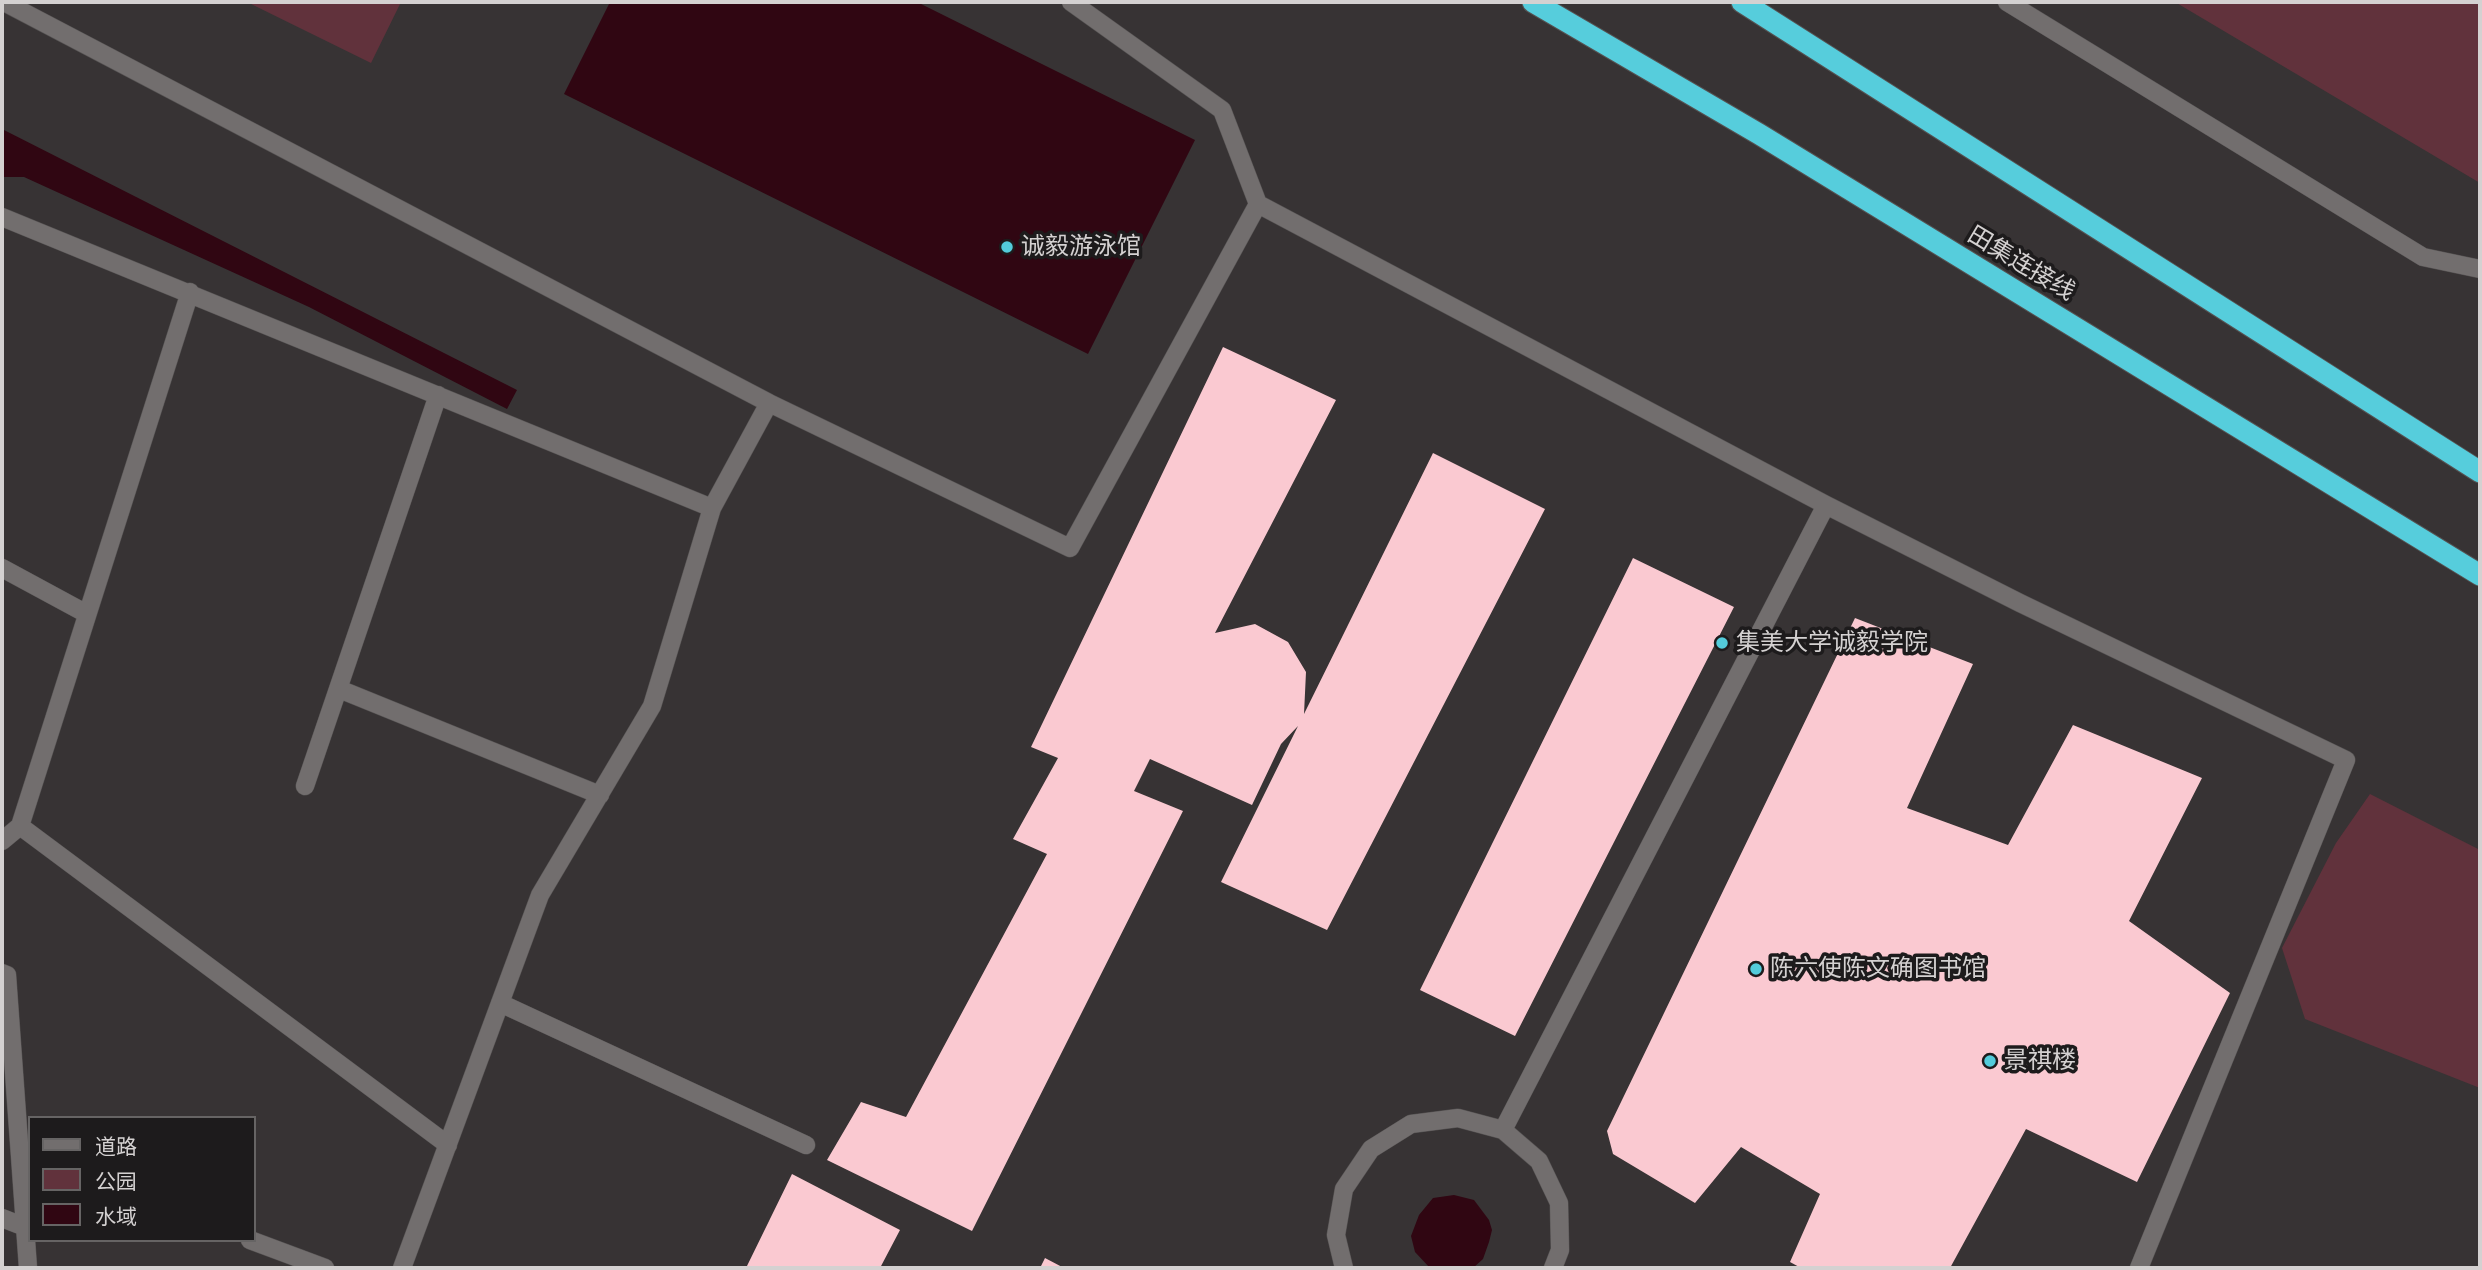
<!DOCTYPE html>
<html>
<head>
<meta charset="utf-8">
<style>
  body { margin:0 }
  #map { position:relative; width:2482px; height:1270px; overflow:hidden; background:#373334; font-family:"Libre Baskerville","Noto Sans SC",serif }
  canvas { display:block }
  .frame { position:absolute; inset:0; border:4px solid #d4d1d1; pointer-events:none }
  .legend { position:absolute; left:28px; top:1116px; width:228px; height:126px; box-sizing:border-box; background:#1d1b1c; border:2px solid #666464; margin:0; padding:9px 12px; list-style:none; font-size:21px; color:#d4d1d1 }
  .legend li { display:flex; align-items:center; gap:14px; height:35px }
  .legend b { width:35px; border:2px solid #666464 }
</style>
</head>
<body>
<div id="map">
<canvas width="2482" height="1270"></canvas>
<div class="frame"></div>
<ul class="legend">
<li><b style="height:9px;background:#726e6e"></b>道路</li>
<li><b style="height:19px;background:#61323c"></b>公园</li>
<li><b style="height:19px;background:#300612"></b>水域</li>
</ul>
</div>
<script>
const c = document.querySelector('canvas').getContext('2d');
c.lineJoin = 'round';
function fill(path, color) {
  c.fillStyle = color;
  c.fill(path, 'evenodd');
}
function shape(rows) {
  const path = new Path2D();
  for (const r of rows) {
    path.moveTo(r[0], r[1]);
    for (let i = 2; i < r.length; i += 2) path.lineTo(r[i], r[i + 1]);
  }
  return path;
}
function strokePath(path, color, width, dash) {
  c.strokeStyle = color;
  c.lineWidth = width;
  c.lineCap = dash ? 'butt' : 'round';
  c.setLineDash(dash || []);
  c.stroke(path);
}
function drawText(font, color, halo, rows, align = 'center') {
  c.font = font + ' "Libre Baskerville","Noto Sans SC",serif';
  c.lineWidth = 7;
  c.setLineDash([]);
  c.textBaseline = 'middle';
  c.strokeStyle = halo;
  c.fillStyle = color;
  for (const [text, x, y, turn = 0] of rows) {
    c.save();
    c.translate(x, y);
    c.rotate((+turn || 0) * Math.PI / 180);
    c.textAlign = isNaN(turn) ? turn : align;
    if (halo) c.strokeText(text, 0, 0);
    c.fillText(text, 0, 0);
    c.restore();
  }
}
const green = shape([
  [247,2,401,2,371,63],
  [2175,2,2480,2,2480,183],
  [2370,794,2480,850,2480,1088,2305,1019,2282,948,2336,843]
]);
const water = shape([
  [610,2,917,2,1195,140,1088,354,564,94],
  [2,129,517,390,507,409,309,307,24,177,2,177],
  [1454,1195,1474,1200,1489,1220,1492,1230,1489,1242,1483,1259,1473,1268,1430,1268,1415,1252,1411,1236,1419,1215,1433,1198]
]);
const building = shape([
  [1223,347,1336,400,1215,633,1255,624,1288,642,1306,672,1304,714,1433,453,1545,509,1327,930,1221,882,1298,726,1281,744,1252,805,1150,759,1134,791,1183,811,972,1231,827,1160,861,1102,906,1117,1047,854,1013,839,1058,758,1031,747],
  [1633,558,1734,607,1515,1036,1420,990],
  [1855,618,1973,664,1907,808,2008,845,2073,725,2202,778,2129,921,2230,993,2137,1182,2026,1129,1950,1268,1801,1268,1790,1262,1820,1194,1741,1147,1695,1203,1613,1154,1607,1131],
  [792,1174,900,1230,880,1268,746,1268],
  [1045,1258,1064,1268,1040,1268]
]);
const minor = shape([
  [4,2,769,403,1070,548,1258,204],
  [1071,2,1222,110,1258,204,1826,505,2020,603,2346,760,2139,1268],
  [2007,2,2423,257,2480,269],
  [2,217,712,508],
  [2,568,87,614],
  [339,689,600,795],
  [305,786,438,395],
  [20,826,448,1145],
  [2,841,20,826,190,292],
  [2,973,7,975,28,1268],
  [500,1003,806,1145],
  [1503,1130,1826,505],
  [2,1218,25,1227,30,1225],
  [250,1240,325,1268],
  [402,1268,540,895,652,706,712,508,769,403],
  [1344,1268,1336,1235,1344,1189,1371,1149,1411,1124,1458,1118,1503,1130,1539,1161,1559,1203,1560,1250,1553,1268]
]);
const highway = shape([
  [1533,2,1759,134,2480,575],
  [1742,2,2480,472]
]);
const markers = [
  [1007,247,7,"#53cbda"],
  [1722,643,7,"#53cbda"],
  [1756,969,7,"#53cbda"],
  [1990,1061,7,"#53cbda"]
];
const poiNames = [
  ["诚毅游泳馆",1021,247],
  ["集美大学诚毅学院",1736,643],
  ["陈六使陈文确图书馆",1770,969],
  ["景祺楼",2004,1061]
];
const streetNames = [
  ["田集连接线",2021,264,31]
];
fill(green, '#61323c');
fill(water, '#300612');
fill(building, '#fac9d1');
strokePath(minor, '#555252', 19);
strokePath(highway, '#555252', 23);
strokePath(minor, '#726e6e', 18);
strokePath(highway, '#56cddc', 21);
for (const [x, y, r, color] of markers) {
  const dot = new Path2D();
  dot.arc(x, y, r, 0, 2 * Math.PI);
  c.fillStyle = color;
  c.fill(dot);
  strokePath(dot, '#1d1b1c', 2.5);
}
drawText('24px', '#d4d1d1', '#1d1b1c', poiNames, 'left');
drawText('24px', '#d4d1d1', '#1d1b1c', streetNames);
</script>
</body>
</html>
